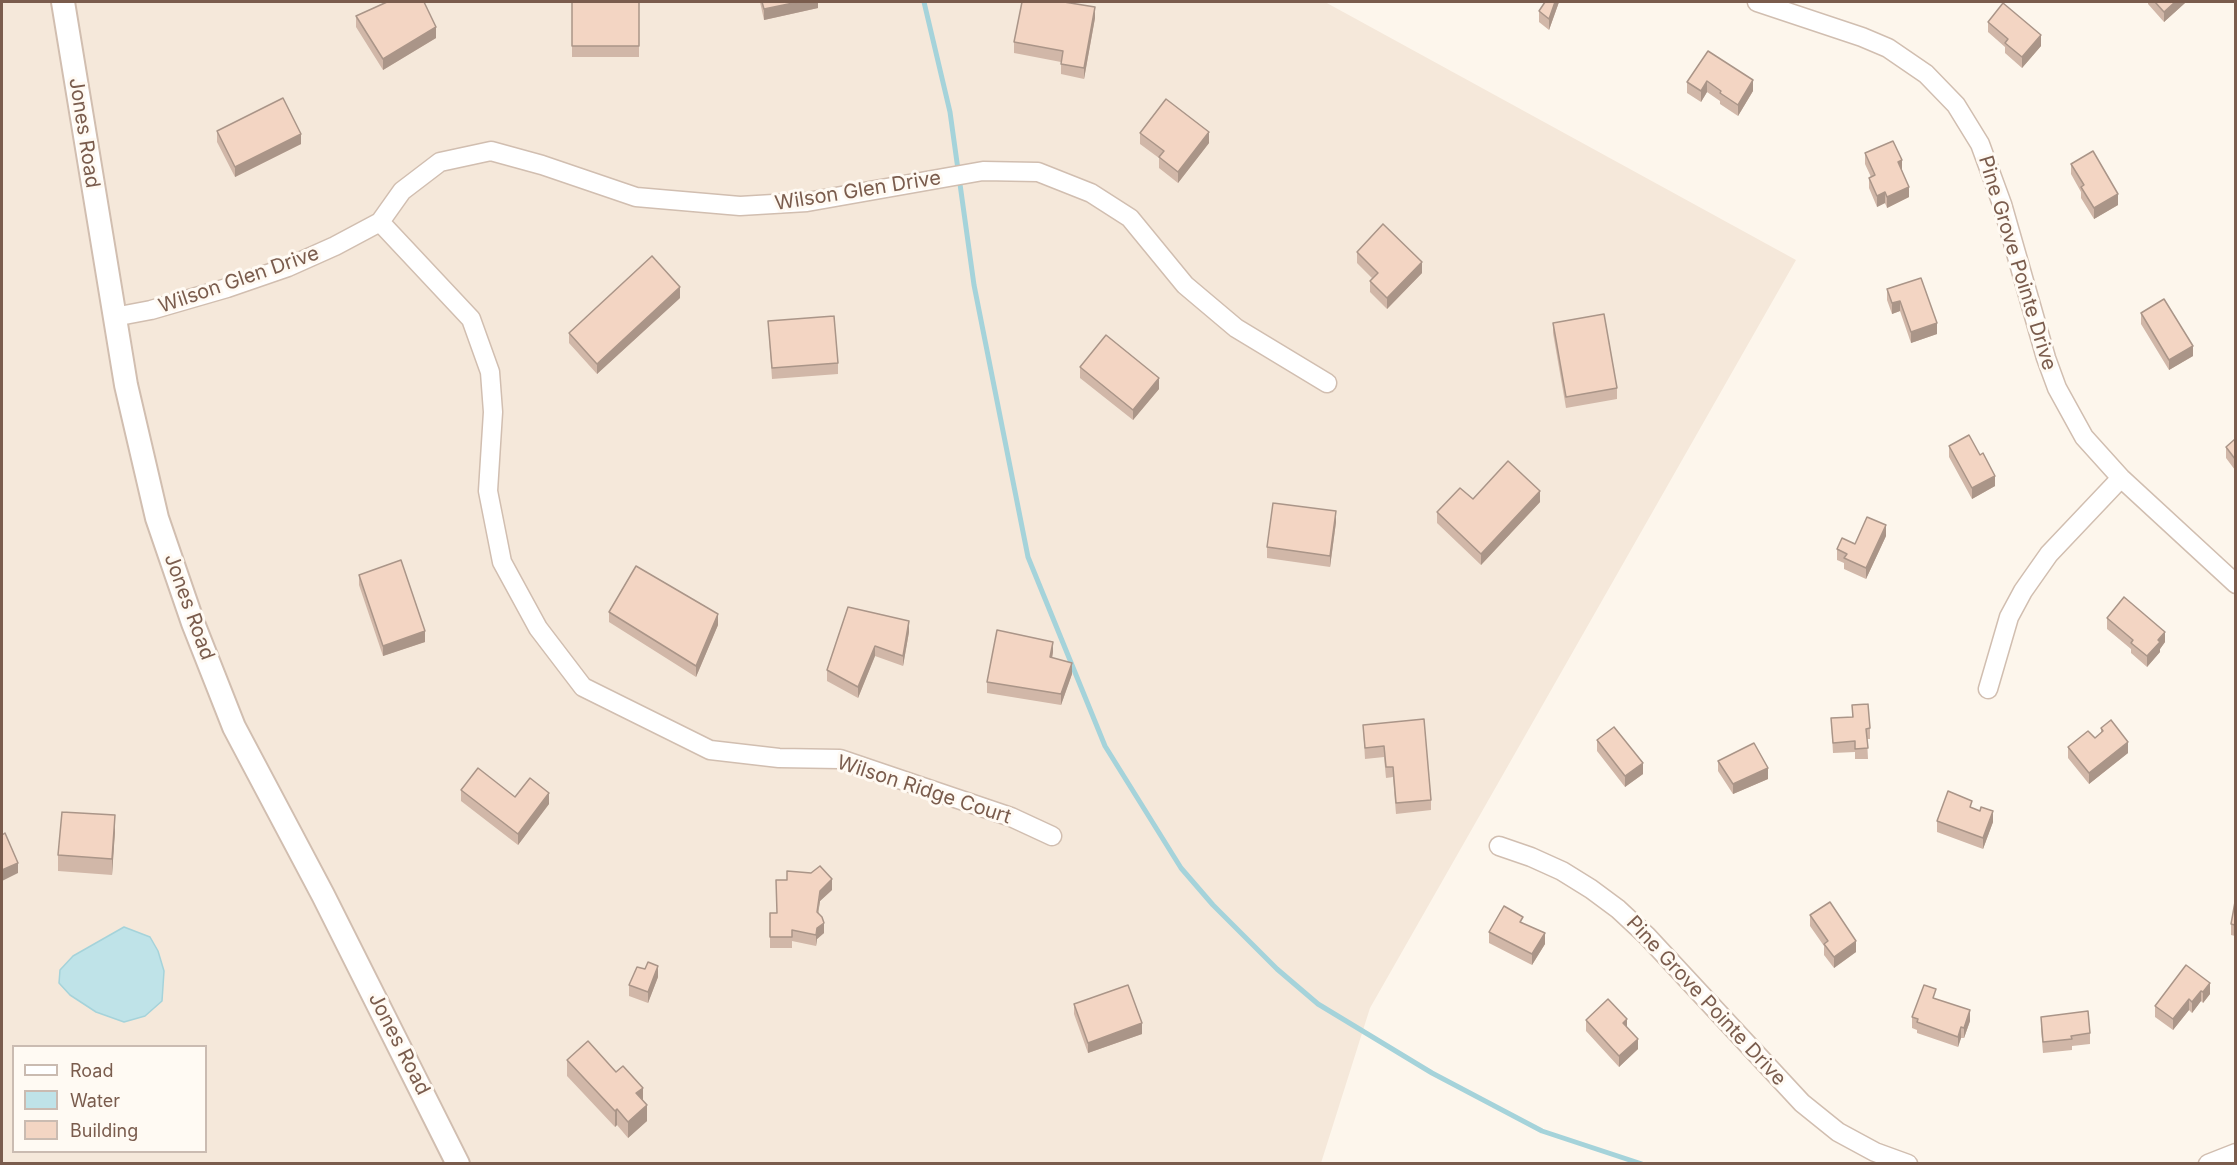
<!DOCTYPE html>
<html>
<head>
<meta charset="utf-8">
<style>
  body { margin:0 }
  #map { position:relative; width:2237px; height:1165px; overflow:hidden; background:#fdf6ec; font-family:Inter,sans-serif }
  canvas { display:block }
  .frame { position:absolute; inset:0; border:3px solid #7a5c4d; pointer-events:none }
  .legend { position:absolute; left:12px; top:1045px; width:195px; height:108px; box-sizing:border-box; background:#fffaf3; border:2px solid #cabbb1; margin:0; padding:8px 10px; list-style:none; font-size:18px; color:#7a5c4d }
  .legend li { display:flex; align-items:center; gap:12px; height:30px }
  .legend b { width:30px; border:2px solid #cabbb1 }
</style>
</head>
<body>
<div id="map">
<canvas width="2237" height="1165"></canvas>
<div class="frame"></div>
<ul class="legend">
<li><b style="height:8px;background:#fff"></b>Road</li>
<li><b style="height:16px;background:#bfe3e8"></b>Water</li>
<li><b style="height:16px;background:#f3d5c3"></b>Building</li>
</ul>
</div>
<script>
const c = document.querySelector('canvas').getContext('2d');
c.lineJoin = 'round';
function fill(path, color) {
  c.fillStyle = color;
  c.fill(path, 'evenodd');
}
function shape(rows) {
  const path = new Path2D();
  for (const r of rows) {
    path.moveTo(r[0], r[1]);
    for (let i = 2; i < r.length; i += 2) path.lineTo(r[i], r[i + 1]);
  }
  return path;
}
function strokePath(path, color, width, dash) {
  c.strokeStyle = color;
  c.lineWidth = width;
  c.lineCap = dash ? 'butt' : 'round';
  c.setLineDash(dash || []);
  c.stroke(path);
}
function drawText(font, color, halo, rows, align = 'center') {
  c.font = font + ' Inter,sans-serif';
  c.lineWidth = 6;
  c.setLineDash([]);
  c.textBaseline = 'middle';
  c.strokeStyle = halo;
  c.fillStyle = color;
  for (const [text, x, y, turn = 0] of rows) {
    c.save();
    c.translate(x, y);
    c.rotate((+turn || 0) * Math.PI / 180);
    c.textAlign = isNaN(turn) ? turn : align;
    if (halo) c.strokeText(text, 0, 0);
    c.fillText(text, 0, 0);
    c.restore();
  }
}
const residential = shape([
  [2,2,1325,2,1796,260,1370,1008,1321,1163,2,1164],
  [14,1046,206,1046,206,1152,14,1152]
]);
const water = shape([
  [124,927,150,937,158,951,164,971,162,1001,145,1016,124,1022,96,1012,70,995,59,983,60,970,73,956,124,927]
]);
const stream = shape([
  [924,2,950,112,974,285,1028,557,1105,746,1181,868,1213,905,1277,969,1318,1004,1432,1073,1542,1131,1642,1164]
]);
const minor = shape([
  [1757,2,1862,37,1888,48,1926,74,1956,105,1980,144,2002,204,2046,358,2057,388,2084,437,2121,478,2236,584],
  [380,222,471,319,490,372,493,412,488,491,502,562,538,628,583,687,710,750,779,758,840,759,1011,817,1052,836],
  [114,317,151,310,227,288,288,267,335,246,380,222,402,191,440,162,491,151,542,165,636,197,740,206,807,202,983,171,1038,172,1091,193,1130,218,1185,285,1236,328,1327,383],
  [1988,689,2009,617,2023,591,2049,554,2121,478],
  [1499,846,1531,857,1562,871,1591,889,1618,909,1647,936,1802,1103,1838,1132,1875,1152,1908,1164],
  [2208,1164,2236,1153]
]);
const tertiary = shape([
  [63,2,126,385,157,518,193,623,234,727,323,895,458,1164]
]);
const wall = shape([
  [572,2,639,2,639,57,572,57],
  [760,2,818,2,818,8,764,20],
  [1559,2,1549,30,1539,22,1539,11],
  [2148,2,2185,2,2185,3,2164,22,2148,4],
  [356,16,436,38,383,70,356,27],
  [1095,18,1084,79,1061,74,1061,62,1014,53,1014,42],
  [1988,22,2041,46,2022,68,2005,53,2005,47,1988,32],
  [1708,51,1753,91,1738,116,1720,104,1720,101,1707,92,1701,102,1687,93,1687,82],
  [217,131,301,144,235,177,217,142],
  [1140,133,1209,143,1178,183,1159,168,1159,158,1140,144],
  [1865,153,1902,170,1909,197,1887,208,1885,203,1877,207,1869,188,1869,178,1871,177,1865,164],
  [2071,164,2118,205,2094,219,2081,198,2081,192,2071,174],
  [1357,252,1422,273,1387,309,1370,292,1370,281,1372,278,1357,263],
  [1887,289,1937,334,1911,343,1900,311,1892,314,1887,300],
  [680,298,597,374,569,343,569,333],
  [2141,313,2193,356,2169,370,2141,324],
  [768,321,838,363,838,374,772,379],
  [1553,323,1617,388,1617,399,1566,408,1553,333],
  [1080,367,1159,389,1133,420,1080,378],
  [2235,439,2235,470,2226,458,2226,447],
  [1949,446,1980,455,1995,486,1972,499,1949,457],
  [1473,499,1540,502,1481,565,1437,523,1437,512],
  [1336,522,1330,567,1267,558,1267,547],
  [1886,536,1866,579,1844,569,1844,563,1837,560,1837,549],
  [359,575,425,642,383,656,359,585],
  [848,607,909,632,903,666,875,656,858,698,827,681,827,670],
  [609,612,718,625,696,677,609,622],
  [2107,618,2165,642,2160,649,2160,652,2147,667,2131,653,2131,649,2107,629],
  [1053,652,1052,658,1072,674,1061,705,987,693,987,682],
  [1852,705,1870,728,1870,739,1867,739,1868,759,1855,759,1855,752,1833,753,1831,718,1852,717],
  [1424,719,1431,800,1431,810,1396,814,1393,777,1386,778,1384,757,1365,759,1363,725],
  [2101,728,2128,753,2089,784,2068,758,2068,747,2095,738,2101,733],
  [1597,740,1643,774,1625,787,1597,751],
  [1718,761,1768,779,1733,794,1718,771],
  [461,790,549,804,518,845,461,801],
  [1972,808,1993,822,1983,849,1937,832,1937,821],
  [115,831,112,875,58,871,58,855],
  [832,890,820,901,818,912,824,933,817,939,816,946,792,941,792,948,770,948,770,913,776,913],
  [2235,902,2235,936,2231,935,2231,924],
  [1810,915,1856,952,1834,968,1824,955,1824,946,1810,926],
  [1489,932,1545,944,1532,965,1489,943],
  [2186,965,2210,994,2203,1003,2201,1001,2192,1013,2189,1010,2173,1030,2155,1017,2155,1006],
  [645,969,658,977,648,1003,629,996,629,985],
  [1936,999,1970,1021,1964,1038,1961,1038,1958,1047,1917,1033,1917,1030,1912,1028,1912,1017],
  [1074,1004,1142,1034,1088,1053,1074,1014],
  [2041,1017,2090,1033,2090,1044,2072,1046,2072,1050,2043,1053,2041,1028],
  [1586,1020,1638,1049,1619,1067,1586,1031],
  [567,1060,643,1100,647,1121,628,1138,617,1125,615,1127,567,1076]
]);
const shadedWall = shape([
  [798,2,818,2,818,8,764,20,764,9],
  [1555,2,1559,2,1549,30,1549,19],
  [2175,2,2185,2,2185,3,2164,22,2164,12],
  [1095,7,1095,18,1084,79,1084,68],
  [436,27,436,38,383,70,383,59],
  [2041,35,2041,46,2022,68,2022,57],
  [1753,80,1753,91,1738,116,1738,105],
  [1707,81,1707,92,1701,102,1701,91],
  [1209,132,1209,143,1178,183,1178,172],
  [301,134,301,144,235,177,235,167],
  [1902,160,1902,171,1898,162],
  [1909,187,1909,197,1887,208,1887,197],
  [1885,192,1885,203,1877,207,1877,196],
  [2118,194,2118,205,2094,219,2094,208],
  [1422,262,1422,273,1387,309,1387,298],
  [680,287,680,298,597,374,597,364],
  [1900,301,1900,311,1892,314,1892,303],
  [1937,323,1937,334,1911,343,1911,332],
  [2193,346,2193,356,2169,370,2169,360],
  [1159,378,1159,389,1133,420,1133,410],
  [1995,476,1995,486,1972,499,1972,488],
  [1540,491,1540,502,1481,565,1481,554],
  [1336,511,1336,522,1330,567,1330,556],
  [1886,525,1886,536,1866,579,1866,568],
  [718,614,718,625,696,677,696,666],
  [909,621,909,632,903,666,903,656],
  [425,631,425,642,383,656,383,646],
  [2165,632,2165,642,2160,649,2160,652,2147,667,2147,656,2158,640],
  [1053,642,1053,652,1050,668,1050,657],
  [875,646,875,656,858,698,858,687],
  [1072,663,1072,674,1061,705,1061,694],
  [2128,742,2128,753,2089,784,2089,773],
  [1643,763,1643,774,1625,787,1625,776],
  [1768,768,1768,779,1733,794,1733,784],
  [549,793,549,804,518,845,518,834],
  [1993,811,1993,822,1983,849,1983,838],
  [115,815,115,831,112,875,112,859],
  [18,863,18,873,2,881,2,870],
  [832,879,832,890,820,901,817,922,820,891],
  [824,923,824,933,817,939,816,946,816,935,817,928],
  [1545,933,1545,944,1532,965,1532,954],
  [1856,941,1856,952,1834,968,1834,957],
  [658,966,658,977,648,1003,648,992],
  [2210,983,2210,994,2203,1003,2203,992],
  [2201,991,2201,1001,2192,1013,2192,1002],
  [2189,999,2189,1010,2173,1030,2173,1019],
  [1970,1010,1970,1021,1964,1038,1964,1028],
  [1627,1019,1627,1029,1623,1023],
  [1142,1023,1142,1034,1088,1053,1088,1043],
  [1961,1027,1961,1038,1958,1047,1958,1037],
  [1638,1039,1638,1049,1619,1067,1619,1056],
  [643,1088,643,1104,636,1093],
  [647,1105,647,1121,628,1138,628,1122],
  [617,1109,617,1125,615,1127,615,1111]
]);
const building = shape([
  [387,2,424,2,436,27,383,59,356,16,387,2],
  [572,2,639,2,639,46,572,46,572,2],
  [762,2,798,2,764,9,762,2],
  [1022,2,1064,2,1095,7,1084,68,1061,64,1063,51,1014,42,1022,2],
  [1545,2,1555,2,1549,19,1539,11,1545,2],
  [2155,2,2175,2,2164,12,2155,2],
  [2003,3,2041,35,2022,57,2005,43,2008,39,1988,22,2003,3],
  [1708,51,1753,80,1738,105,1720,93,1721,91,1707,81,1701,91,1687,82,1708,51],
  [283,98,301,134,235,167,217,131,283,98],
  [1166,99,1209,132,1178,172,1159,157,1164,151,1140,133,1166,99],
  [1893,141,1902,160,1898,162,1909,187,1887,197,1885,192,1877,196,1869,178,1875,175,1865,153,1893,141],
  [2093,151,2118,194,2094,208,2081,187,2084,185,2071,164,2093,151],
  [1383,224,1422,262,1387,298,1370,281,1378,273,1357,252,1383,224],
  [652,256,680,287,597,364,569,333,652,256],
  [1921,278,1937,323,1911,332,1900,301,1892,303,1887,289,1921,278],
  [2164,299,2193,346,2169,360,2141,313,2164,299],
  [1604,314,1617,388,1566,397,1553,323,1604,314],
  [834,316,838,363,772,368,768,321,834,316],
  [1106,335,1159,378,1133,410,1080,367,1106,335],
  [1969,435,1980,455,1983,453,1995,476,1972,488,1949,446,1969,435],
  [2235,439,2235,459,2226,447,2235,439],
  [1508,461,1540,491,1481,554,1437,512,1460,488,1473,499,1508,461],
  [1273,503,1336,511,1330,556,1267,547,1273,503],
  [1867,517,1886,525,1866,568,1844,558,1847,554,1837,549,1842,538,1855,544,1867,517],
  [401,560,425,631,383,646,359,575,401,560],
  [636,566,718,614,696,666,609,612,636,566],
  [2124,597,2165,632,2158,640,2160,642,2147,656,2131,643,2133,640,2107,618,2124,597],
  [848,607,909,621,903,656,875,646,858,687,827,670,848,607],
  [997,630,1053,642,1050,657,1072,663,1061,694,987,682,997,630],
  [1868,704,1870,728,1866,729,1868,748,1855,749,1855,741,1833,743,1831,718,1853,717,1852,705,1868,704],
  [1424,719,1431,800,1396,803,1393,767,1386,767,1384,746,1365,748,1363,725,1424,719],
  [2111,720,2128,742,2089,773,2068,747,2088,731,2095,738,2103,731,2101,728,2111,720],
  [1614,727,1643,763,1625,776,1597,740,1614,727],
  [1754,743,1768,768,1733,784,1718,761,1754,743],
  [478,768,515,797,530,778,549,793,518,834,461,790,478,768],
  [1948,791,1972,801,1970,807,1980,811,1981,807,1993,811,1983,838,1937,821,1948,791],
  [62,812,115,815,112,859,58,855,62,812],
  [5,833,18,863,2,870,2,835,5,833],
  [820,866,832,879,820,891,817,912,822,917,824,923,817,928,816,935,792,930,792,937,770,937,770,913,777,913,776,880,787,880,787,871,811,873,820,866],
  [1830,902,1856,941,1834,957,1824,944,1828,941,1810,915,1830,902],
  [2235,902,2235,925,2231,924,2235,902],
  [1504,906,1523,917,1520,922,1545,933,1532,954,1489,932,1504,906],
  [648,962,658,966,648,992,629,985,637,967,645,969,648,962],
  [2186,965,2210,983,2203,992,2201,991,2192,1002,2189,999,2173,1019,2155,1006,2186,965],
  [1128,985,1142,1023,1088,1043,1074,1004,1128,985],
  [1924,985,1936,989,1933,998,1970,1010,1964,1028,1961,1027,1958,1037,1917,1022,1918,1019,1912,1017,1924,985],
  [1608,999,1627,1019,1623,1023,1638,1039,1619,1056,1586,1020,1608,999],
  [2088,1011,2090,1033,2071,1036,2072,1039,2043,1042,2041,1017,2088,1011],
  [588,1041,616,1072,623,1066,643,1088,636,1093,647,1105,628,1122,617,1109,615,1111,567,1060,588,1041]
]);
const streetNames = [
  ["Jones Road",84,133,81],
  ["Wilson Glen Drive",858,191,-9],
  ["Pine Grove Pointe Drive",2017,263,73],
  ["Wilson Glen Drive",239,280,-19],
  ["Jones Road",189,607,70],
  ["Wilson Ridge Court",924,790,18],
  ["Pine Grove Pointe Drive",1706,1001,47],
  ["Jones Road",399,1044,63]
];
fill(residential, '#f5e8da');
fill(water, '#bfe3e8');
strokePath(water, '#a5d3da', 1.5);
strokePath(stream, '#a5d3da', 5);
strokePath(minor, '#d1beb0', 21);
strokePath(tertiary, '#d1beb0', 26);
strokePath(minor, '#fff', 18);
strokePath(tertiary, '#fff', 22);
fill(wall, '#d1b7a8');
fill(shadedWall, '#aa9588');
fill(building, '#f3d5c3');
strokePath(building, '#aa9588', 1.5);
drawText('20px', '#7a5c4d', '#fffaf3', streetNames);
</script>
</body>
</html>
